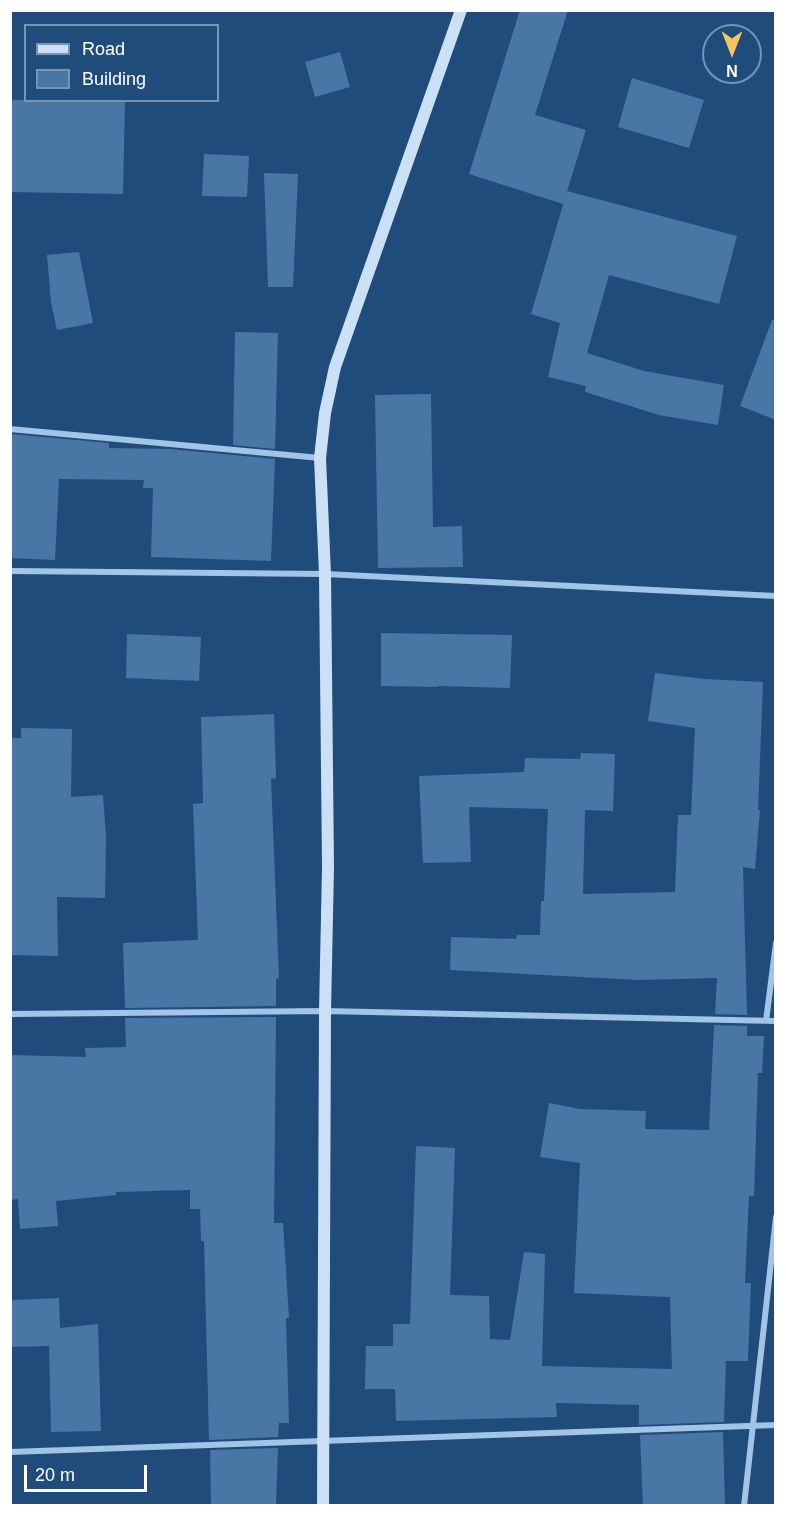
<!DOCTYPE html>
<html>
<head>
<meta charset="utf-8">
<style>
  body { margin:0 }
  #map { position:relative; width:786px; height:1516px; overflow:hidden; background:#204c7c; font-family:Arial,sans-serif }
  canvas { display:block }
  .frame { position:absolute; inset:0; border:12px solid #fff; pointer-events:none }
  .legend { position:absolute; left:24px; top:24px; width:195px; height:78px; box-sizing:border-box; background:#204c7c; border:2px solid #7994b0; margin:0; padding:8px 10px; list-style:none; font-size:18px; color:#fff }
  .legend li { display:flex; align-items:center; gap:12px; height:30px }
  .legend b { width:30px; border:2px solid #7994b0 }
  .north { position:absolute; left:702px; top:24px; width:60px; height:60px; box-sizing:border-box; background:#204c7c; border:2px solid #7994b0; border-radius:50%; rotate:180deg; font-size:16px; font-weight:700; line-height:24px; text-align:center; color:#fff }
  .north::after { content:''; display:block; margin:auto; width:21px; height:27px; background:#f4c362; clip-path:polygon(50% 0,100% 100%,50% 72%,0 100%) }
  .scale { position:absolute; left:24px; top:1465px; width:123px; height:27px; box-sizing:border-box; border:3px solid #fff; border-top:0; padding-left:8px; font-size:18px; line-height:21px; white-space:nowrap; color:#fff; -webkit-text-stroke:4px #204c7c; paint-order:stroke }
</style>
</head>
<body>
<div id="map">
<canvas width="786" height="1516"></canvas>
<div class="frame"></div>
<ul class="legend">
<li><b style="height:8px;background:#cce0f5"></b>Road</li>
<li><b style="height:16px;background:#4876a5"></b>Building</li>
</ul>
<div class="north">N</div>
<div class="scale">20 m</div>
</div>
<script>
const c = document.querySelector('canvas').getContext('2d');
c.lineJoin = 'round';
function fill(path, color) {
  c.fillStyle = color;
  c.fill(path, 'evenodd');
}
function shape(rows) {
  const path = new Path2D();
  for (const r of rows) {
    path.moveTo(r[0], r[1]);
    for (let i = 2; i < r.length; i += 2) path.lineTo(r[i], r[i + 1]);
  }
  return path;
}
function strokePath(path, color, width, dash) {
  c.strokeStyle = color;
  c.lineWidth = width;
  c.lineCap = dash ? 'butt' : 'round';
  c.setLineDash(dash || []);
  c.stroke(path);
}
const building = shape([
  [520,10,568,10,535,115,586,130,563,204,469,174],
  [340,52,350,87,315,97,305,62],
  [632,78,704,100,689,148,618,127],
  [10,100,125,100,123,194,10,192],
  [204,154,249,156,247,197,202,196],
  [264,173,298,174,293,287,268,287],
  [567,191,737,236,719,304,609,275,587,353,644,371,724,385,718,425,659,415,585,392,586,386,548,377,560,323,531,314],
  [79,252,93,323,57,330,51,302,47,255],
  [772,320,776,320,776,420,740,406],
  [235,332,278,333,275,449,233,445],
  [431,394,433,527,462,526,463,567,378,568,375,395],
  [10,434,109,443,109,448,170,449,275,459,271,561,151,557,153,488,143,488,144,480,59,479,55,560,10,558],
  [381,633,512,635,510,688,438,686,438,687,381,686],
  [127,634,201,637,199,681,126,678],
  [655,673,705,679,763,682,758,810,760,810,755,869,743,867,747,1015,715,1014,717,978,638,980,450,970,451,937,516,939,517,935,540,935,541,901,544,901,548,809,469,807,471,862,423,863,419,776,524,772,525,758,580,759,581,753,615,754,613,811,585,810,583,894,675,892,678,815,691,815,695,728,648,721],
  [274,714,276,778,271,779,279,978,276,979,276,1006,125,1008,123,943,198,940,193,804,203,803,201,717],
  [21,728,72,729,71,797,103,795,106,837,105,898,57,897,58,956,10,955,10,738,21,738],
  [276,1017,274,1223,283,1223,289,1318,286,1318,289,1423,279,1423,278,1437,209,1440,204,1241,201,1241,200,1209,190,1209,190,1190,116,1192,116,1195,56,1201,58,1226,20,1229,18,1199,10,1200,10,1055,86,1057,85,1048,126,1047,125,1018],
  [714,1025,747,1026,747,1036,764,1036,762,1073,758,1073,754,1196,749,1196,745,1283,751,1283,748,1361,726,1361,724,1422,639,1425,639,1405,556,1403,557,1417,396,1421,395,1389,365,1389,366,1346,393,1346,393,1324,410,1324,416,1146,455,1148,450,1295,489,1296,490,1339,510,1340,524,1252,545,1254,542,1366,672,1369,670,1297,574,1293,580,1163,540,1157,549,1103,580,1109,646,1111,645,1129,709,1130],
  [59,1298,60,1328,98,1324,101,1431,51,1432,49,1346,10,1347,10,1300],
  [723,1432,725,1506,643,1506,640,1435],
  [278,1448,276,1506,211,1506,210,1450]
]);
const street = shape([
  [10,429,320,458],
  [10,571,325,574,776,596],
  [10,1014,325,1011,776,1021],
  [766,1021,776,943],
  [10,1452,776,1425],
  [744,1506,776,1217]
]);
const secondary = shape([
  [323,1506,325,1011,328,868,325,574,320,458,325,413,335,367,461,10]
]);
fill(building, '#4876a5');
strokePath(street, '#a2c4e6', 6);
strokePath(secondary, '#cce0f5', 12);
</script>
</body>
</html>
